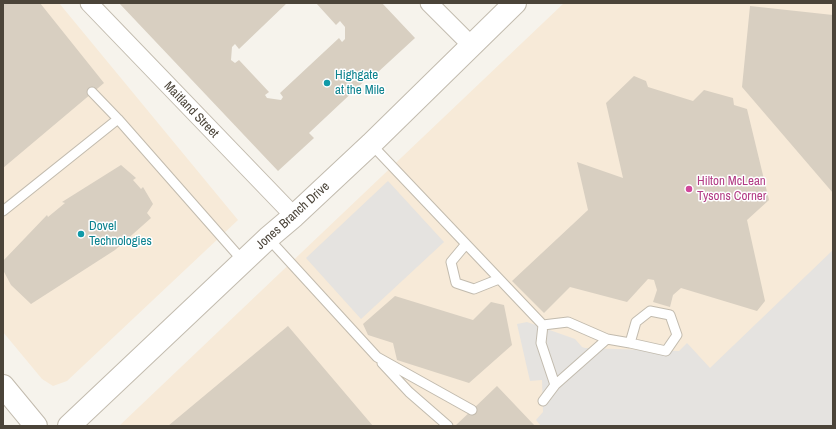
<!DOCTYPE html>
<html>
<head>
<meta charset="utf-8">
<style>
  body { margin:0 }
  #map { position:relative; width:836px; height:429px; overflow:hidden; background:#f6f3ec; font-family:"Archivo Narrow",sans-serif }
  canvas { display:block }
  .frame { position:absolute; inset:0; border:4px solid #4b4439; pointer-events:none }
</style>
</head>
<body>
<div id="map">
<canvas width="836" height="429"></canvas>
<div class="frame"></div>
</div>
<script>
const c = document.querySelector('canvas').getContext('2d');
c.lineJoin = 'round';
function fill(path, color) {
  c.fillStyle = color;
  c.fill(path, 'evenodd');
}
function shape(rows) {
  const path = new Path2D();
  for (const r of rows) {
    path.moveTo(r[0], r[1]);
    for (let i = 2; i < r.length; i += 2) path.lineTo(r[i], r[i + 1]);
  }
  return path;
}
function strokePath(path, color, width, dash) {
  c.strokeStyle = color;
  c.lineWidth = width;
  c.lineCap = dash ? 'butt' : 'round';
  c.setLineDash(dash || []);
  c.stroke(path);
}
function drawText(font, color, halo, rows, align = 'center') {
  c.font = font + ' "Archivo Narrow",sans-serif';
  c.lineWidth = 3;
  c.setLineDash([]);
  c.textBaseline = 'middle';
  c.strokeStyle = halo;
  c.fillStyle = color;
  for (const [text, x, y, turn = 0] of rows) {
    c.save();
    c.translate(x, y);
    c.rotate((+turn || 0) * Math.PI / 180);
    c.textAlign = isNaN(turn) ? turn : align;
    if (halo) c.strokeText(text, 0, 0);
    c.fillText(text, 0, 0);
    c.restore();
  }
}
const commercial = shape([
  [3,3,59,3,238,220,67,381,53,386,42,379,3,332],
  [564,3,833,3,833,426,119,426]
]);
const parking = shape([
  [388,181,444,242,361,319,306,258],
  [833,250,833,426,541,426,536,420,543,412,542,380,530,381,517,324,527,322,575,339,582,347,585,348,679,351,687,343,710,368]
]);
const building = shape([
  [3,3,40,3,104,83,3,168],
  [119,3,287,3,239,49,235,44,232,47,231,60,235,63,239,60,269,92,265,95,267,98,281,100,283,97,280,93,339,38,342,42,345,39,345,27,340,21,336,25,316,3,382,3,415,38,377,73,375,71,309,133,314,138,278,171],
  [750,6,833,15,833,193,742,87],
  [634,76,646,81,648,87,693,101,704,90,733,98,734,105,747,109,769,200,747,220,765,301,757,311,681,288,673,295,670,307,653,302,657,290,654,280,648,279,627,302,570,287,544,313,512,281,588,210,577,162,623,178,606,103],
  [121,165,136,178,133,180,141,189,143,187,153,204,147,213,151,218,115,250,31,304,11,285,3,270,3,261,47,215,48,217,65,203,62,202],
  [395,296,473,320,491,302,504,305,512,345,469,383,397,360,393,343,368,335,363,324],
  [288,326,373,426,168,426],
  [497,386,535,426,455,426,472,410]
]);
const service = shape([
  [92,92,118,119],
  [371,144,543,325],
  [3,211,118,119,243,261],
  [268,238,377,357,472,410],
  [466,244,451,262,456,283,474,289,499,279],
  [543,325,568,322,607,339],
  [543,325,541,343,555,385],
  [382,363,409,392,448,426],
  [543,401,555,385,607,339,630,343,666,351,677,335,670,315,650,311,636,322,630,343]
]);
const minor = shape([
  [89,3,294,216],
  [429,3,471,45]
]);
const tertiary = shape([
  [3,386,36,426],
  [69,426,268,238,294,216,371,144,515,3]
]);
const markers = [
  [327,83,4,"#0f9aa8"],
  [689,189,4,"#d1479c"],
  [81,234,4,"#0f9aa8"]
];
const cultureNames = [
  ["Highgate",335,76],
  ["at the Mile",335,91],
  ["Dovel",89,227],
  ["Technologies",89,242]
];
const streetNames = [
  ["Maitland Street",191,110,46],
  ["Jones Branch Drive",293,216,-42]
];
const hotelNames = [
  ["Hilton McLean",697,182],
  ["Tysons Corner",697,197]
];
fill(commercial, '#f7ead8');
fill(parking, '#e5e3e0');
fill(building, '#d8cfc1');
strokePath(service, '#c2bbae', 11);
strokePath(minor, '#c2bbae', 19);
strokePath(tertiary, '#c2bbae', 24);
strokePath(service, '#fff', 9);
strokePath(minor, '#fff', 17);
strokePath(tertiary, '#fff', 22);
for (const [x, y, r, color] of markers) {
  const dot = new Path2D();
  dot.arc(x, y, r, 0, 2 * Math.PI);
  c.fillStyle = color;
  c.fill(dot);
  strokePath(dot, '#fff', 1.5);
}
drawText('13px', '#0d838f', '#fff', cultureNames, 'left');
drawText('13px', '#4b4439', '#fff', streetNames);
drawText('13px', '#b23c85', '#fff', hotelNames, 'left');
</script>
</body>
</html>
